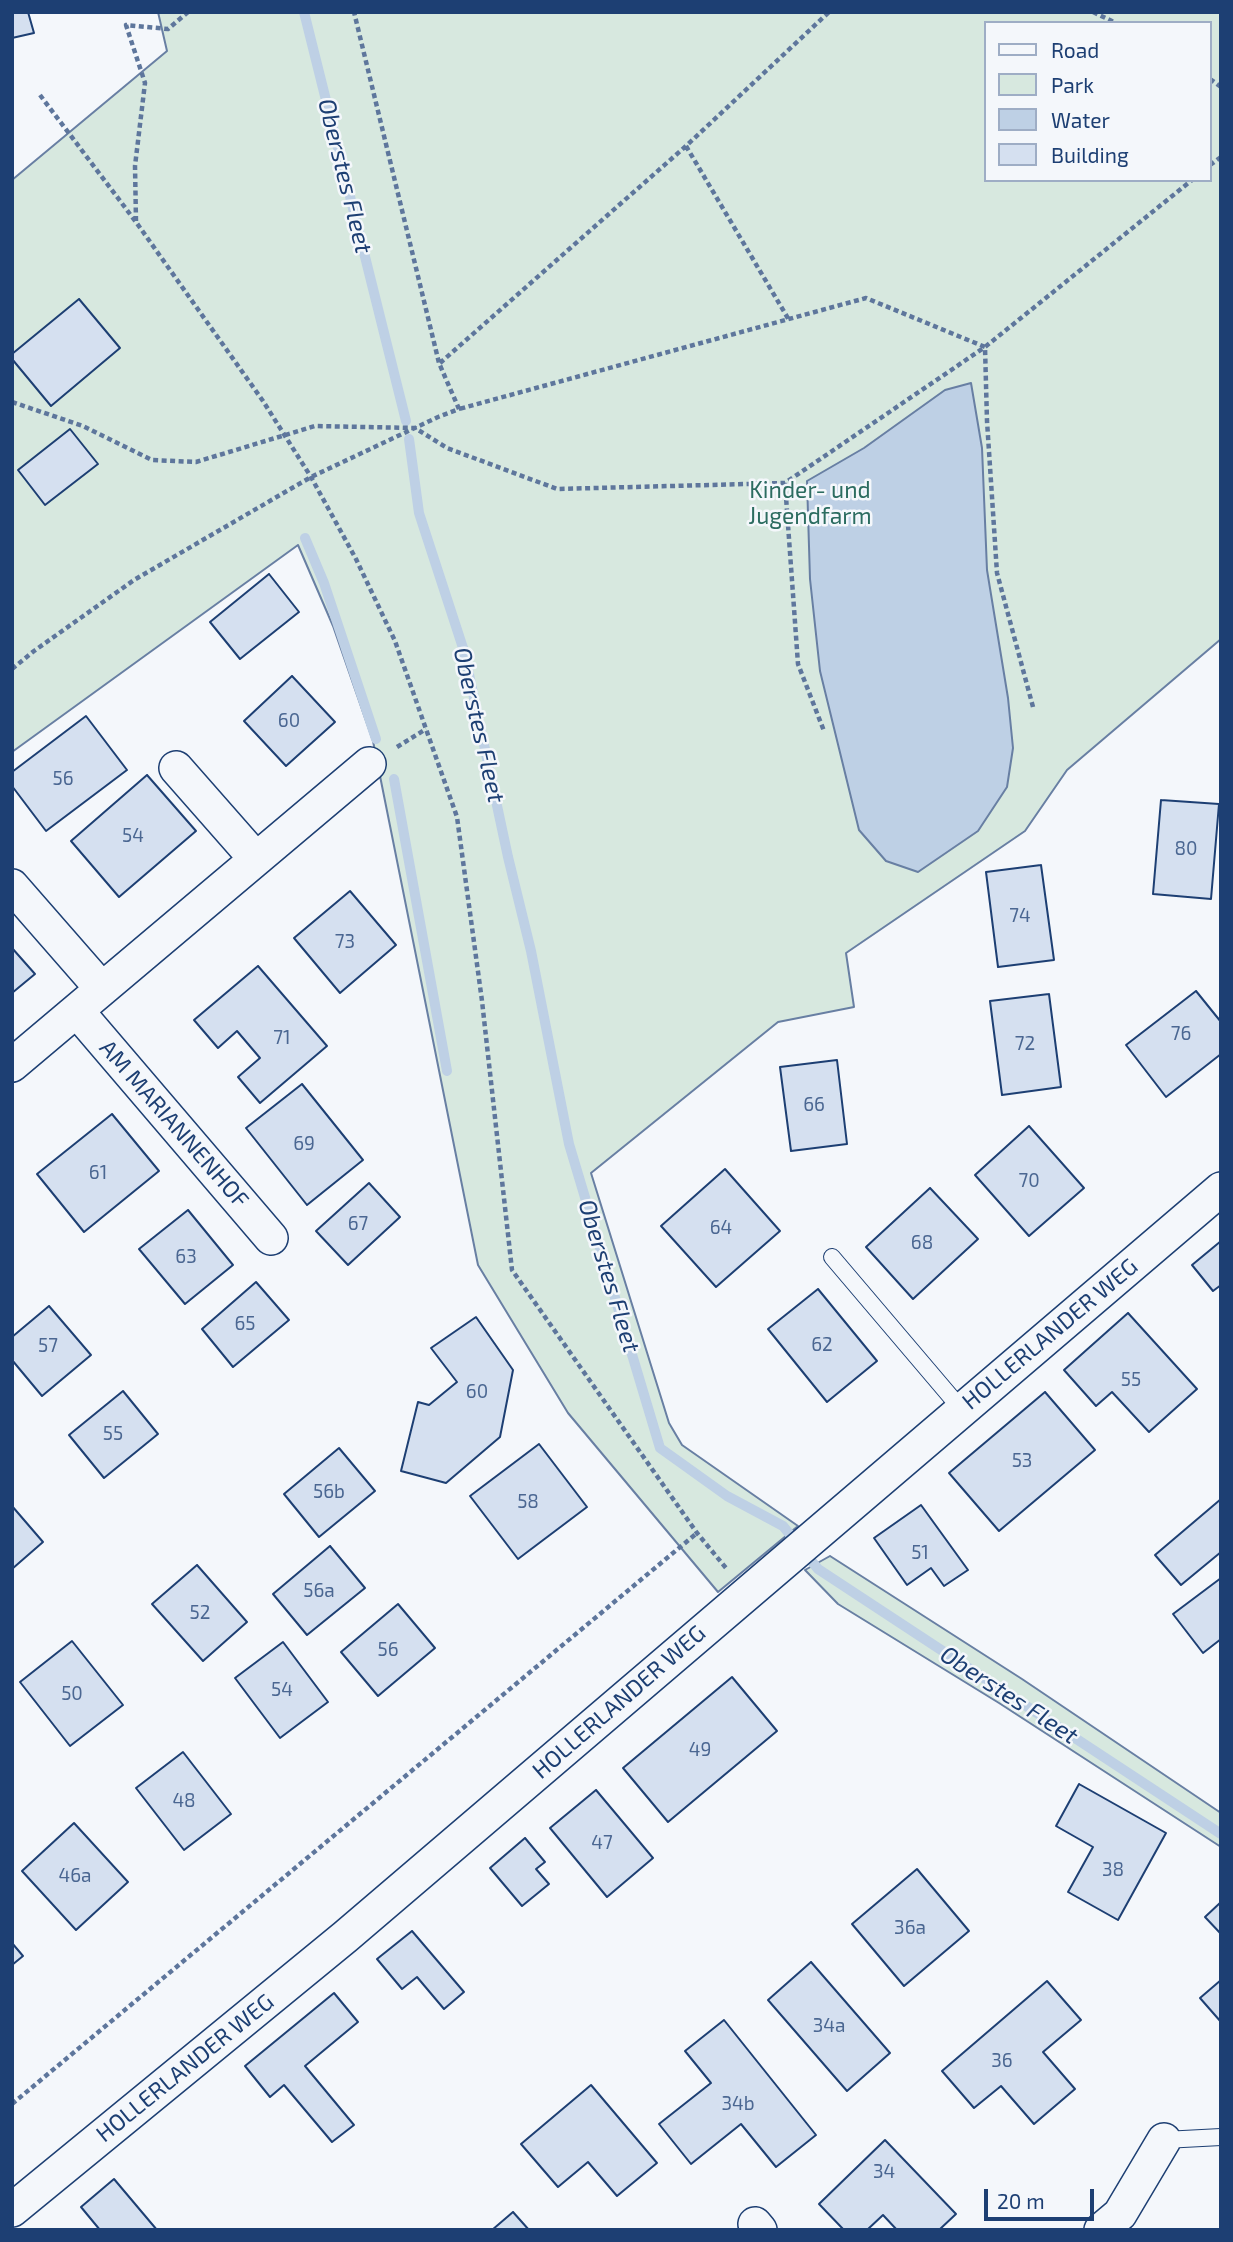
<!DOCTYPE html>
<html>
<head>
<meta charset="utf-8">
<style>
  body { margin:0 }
  #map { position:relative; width:1233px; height:2242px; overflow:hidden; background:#f4f7fb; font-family:"Exo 2",sans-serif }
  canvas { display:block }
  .frame { position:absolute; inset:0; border:14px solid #1d3f73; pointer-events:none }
  .legend { position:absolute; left:984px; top:21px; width:228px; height:161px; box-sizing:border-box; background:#f4f7fb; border:2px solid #9eadc5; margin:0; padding:9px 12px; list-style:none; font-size:21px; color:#1d3f73 }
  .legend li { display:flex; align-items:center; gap:14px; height:35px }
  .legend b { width:35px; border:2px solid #9eadc5 }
  .scale { position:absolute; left:984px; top:2189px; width:110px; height:32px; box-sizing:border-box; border:4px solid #1d3f73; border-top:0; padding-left:9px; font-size:21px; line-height:24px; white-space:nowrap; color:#1d3f73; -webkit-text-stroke:5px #f4f7fb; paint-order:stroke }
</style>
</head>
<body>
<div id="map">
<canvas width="1233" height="2242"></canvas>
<div class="frame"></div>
<ul class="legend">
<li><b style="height:9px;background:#f4f7fb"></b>Road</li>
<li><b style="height:19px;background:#d7e8df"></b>Park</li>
<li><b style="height:19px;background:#bed0e5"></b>Water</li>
<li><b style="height:19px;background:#d5e0f0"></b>Building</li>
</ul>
<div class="scale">20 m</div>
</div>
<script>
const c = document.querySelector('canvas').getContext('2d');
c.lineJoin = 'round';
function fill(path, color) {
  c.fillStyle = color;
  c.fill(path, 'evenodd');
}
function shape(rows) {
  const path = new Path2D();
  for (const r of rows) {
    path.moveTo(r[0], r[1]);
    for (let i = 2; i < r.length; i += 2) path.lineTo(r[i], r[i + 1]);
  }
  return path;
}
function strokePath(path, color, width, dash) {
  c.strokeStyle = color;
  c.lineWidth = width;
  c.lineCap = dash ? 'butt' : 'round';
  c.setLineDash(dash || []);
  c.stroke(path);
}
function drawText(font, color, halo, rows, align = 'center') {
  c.font = font + ' "Exo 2",sans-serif';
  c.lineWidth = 5;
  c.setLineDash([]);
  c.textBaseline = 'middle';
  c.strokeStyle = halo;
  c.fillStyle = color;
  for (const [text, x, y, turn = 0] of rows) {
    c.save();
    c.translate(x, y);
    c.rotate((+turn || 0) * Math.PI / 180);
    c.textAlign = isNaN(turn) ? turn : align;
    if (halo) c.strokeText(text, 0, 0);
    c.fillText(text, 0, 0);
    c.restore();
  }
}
const green = shape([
  [158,12,1221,12,1221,639,1067,770,1025,831,846,953,854,1007,778,1022,591,1173,669,1423,682,1445,798,1526,718,1592,568,1413,478,1265,373,741,333,626,298,545,12,752,12,180,167,51,158,12],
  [986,23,1210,23,1210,180,986,180,986,23],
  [830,1556,1022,1679,1221,1813,1221,1847,999,1703,838,1604,805,1570,830,1556]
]);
const water = shape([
  [971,383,982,448,987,570,1008,698,1013,748,1007,787,978,831,918,872,886,861,859,830,820,671,810,579,807,481,864,448,945,390,971,383]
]);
const stream = shape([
  [304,12,406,421],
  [409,439,419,513,464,651,508,857,531,951,569,1144,660,1448,727,1496,783,1526,818,1569,1221,1834],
  [305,538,324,583,376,739],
  [394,779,447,1071]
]);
const building = shape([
  [12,12,28,12,34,33,12,38,12,12],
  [79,299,120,348,51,406,12,359,12,354,79,299],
  [70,429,98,464,45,505,18,470,70,429],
  [269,574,299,612,240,659,210,622,269,574],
  [292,676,335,722,286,766,244,721,292,676],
  [86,716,127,770,46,831,12,786,12,772,86,716],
  [147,775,196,831,119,897,71,841,147,775],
  [1161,800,1219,804,1211,899,1153,894,1161,800],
  [1041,865,1054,960,998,967,986,872,1041,865],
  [350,891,396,945,340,993,294,938,350,891],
  [12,948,35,974,12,993,12,948],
  [258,966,327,1046,260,1103,238,1077,260,1058,237,1031,218,1048,194,1020,258,966],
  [1196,991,1221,1022,1221,1054,1166,1097,1126,1045,1196,991],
  [1049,994,1061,1087,1002,1095,990,1001,1049,994],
  [837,1060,847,1144,791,1151,780,1067,837,1060],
  [302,1084,363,1160,307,1205,246,1128,302,1084],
  [112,1114,159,1171,84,1232,37,1174,112,1114],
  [1029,1126,1084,1188,1029,1236,975,1175,1029,1126],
  [725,1169,780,1231,716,1287,661,1226,725,1169],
  [369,1183,400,1217,348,1265,316,1231,369,1183],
  [930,1188,978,1239,913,1299,866,1247,930,1188],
  [188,1210,233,1265,185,1304,139,1249,188,1210],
  [1221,1241,1221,1285,1213,1291,1192,1265,1221,1241],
  [256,1282,289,1320,233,1367,202,1329,256,1282],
  [818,1289,877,1361,827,1402,768,1329,818,1289],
  [49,1306,91,1355,42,1396,12,1360,12,1337,49,1306],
  [1128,1313,1197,1389,1149,1432,1112,1392,1096,1406,1064,1370,1128,1313],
  [476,1317,513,1370,500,1437,446,1483,401,1471,418,1402,429,1405,457,1382,431,1348,476,1317],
  [123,1391,158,1434,104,1478,69,1435,123,1391],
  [1045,1392,1095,1450,999,1531,949,1473,1045,1392],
  [539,1444,587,1507,518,1559,470,1496,539,1444],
  [339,1448,375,1491,319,1537,284,1494,339,1448],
  [1221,1499,1221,1552,1181,1585,1155,1555,1221,1499],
  [921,1505,968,1570,944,1586,931,1568,907,1585,874,1538,921,1505],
  [12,1506,43,1542,12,1569,12,1506],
  [330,1546,365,1588,307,1635,273,1594,330,1546],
  [197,1565,247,1622,203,1661,152,1604,197,1565],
  [1221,1578,1221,1639,1203,1653,1173,1614,1221,1578],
  [398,1604,435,1648,378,1696,341,1652,398,1604],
  [72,1641,123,1705,70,1746,20,1682,72,1641],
  [283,1642,328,1702,280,1738,235,1678,283,1642],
  [732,1677,777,1731,668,1822,623,1768,732,1677],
  [183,1752,231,1814,184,1850,136,1788,183,1752],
  [1079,1784,1166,1833,1118,1920,1068,1892,1093,1847,1056,1826,1079,1784],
  [596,1790,653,1858,607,1897,550,1828,596,1790],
  [74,1823,128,1882,76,1930,22,1871,74,1823],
  [525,1838,545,1862,536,1869,549,1884,522,1906,490,1868,525,1838],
  [917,1869,969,1931,904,1986,852,1924,917,1869],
  [1221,1902,1221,1934,1205,1917,1221,1902],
  [412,1931,464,1992,444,2009,417,1977,402,1989,377,1959,412,1931],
  [12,1943,23,1956,12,1965,12,1943],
  [811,1962,890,2053,847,2091,768,2000,811,1962],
  [1221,1980,1221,2022,1200,1998,1221,1980],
  [1047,1981,1081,2020,1043,2052,1075,2089,1034,2124,1001,2086,974,2108,942,2071,1047,1981],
  [334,1993,358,2022,305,2066,354,2125,332,2142,284,2085,270,2097,245,2066,334,1993],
  [724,2020,816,2135,776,2167,741,2124,691,2164,659,2124,711,2083,685,2051,724,2020],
  [591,2085,657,2163,617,2196,588,2162,558,2187,521,2144,591,2085],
  [885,2140,956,2214,939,2230,897,2230,883,2215,867,2230,844,2230,819,2204,885,2140],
  [114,2179,157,2230,100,2230,81,2207,114,2179],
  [513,2212,529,2230,492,2230,513,2212]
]);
const path = shape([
  [1093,12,1116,23],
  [1210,79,1221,87],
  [40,95,136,222,263,401,311,477,356,559,395,641,457,817,482,1001,512,1270,697,1533,726,1568],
  [686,146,789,320],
  [1210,165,1221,157],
  [136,221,135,166,145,83,126,25,168,29,188,12],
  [440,363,686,146,829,12],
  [12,402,83,426,152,460,196,462,315,426,415,428,447,448,557,489,785,483,985,347,866,298,459,409],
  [785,483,798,664,824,731],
  [12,669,34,651,134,580,311,477,438,417,459,409,439,363,354,12],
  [1033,707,997,573,987,421,985,347,1192,180],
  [397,747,426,729],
  [12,2104,697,1533]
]);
const service = shape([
  [832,1257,962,1410],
  [1164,2140,1221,2137]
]);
const minor = shape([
  [176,768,256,859],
  [12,886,102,989],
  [77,1011,271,1238],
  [12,1065,369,764],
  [12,2210,345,1937,1221,1189],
  [755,2224,760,2230],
  [1101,2230,1120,2214,1164,2140]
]);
const numberNames = [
  ["60",289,721],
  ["56",63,779],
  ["54",133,836],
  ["80",1186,849],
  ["74",1020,916],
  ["73",345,942],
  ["76",1181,1034],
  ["71",282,1038],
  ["72",1025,1044],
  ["66",814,1105],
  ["69",304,1144],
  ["61",98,1173],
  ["70",1029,1181],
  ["67",358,1224],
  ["64",721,1228],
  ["68",922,1243],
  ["63",186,1257],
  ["65",245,1324],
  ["62",822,1345],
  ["57",48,1346],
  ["55",1131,1380],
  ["60",477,1392],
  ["55",113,1434],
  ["53",1022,1461],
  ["56b",329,1492],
  ["58",528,1502],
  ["51",920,1553],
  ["56a",319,1591],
  ["52",200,1613],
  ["56",388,1650],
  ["54",282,1690],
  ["50",72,1694],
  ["49",700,1750],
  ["48",184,1801],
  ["47",602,1843],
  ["38",1113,1870],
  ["46a",75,1876],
  ["36a",910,1928],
  ["34a",829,2026],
  ["36",1002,2061],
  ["34b",738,2104],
  ["34",884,2172]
];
const parkNames = [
  ["Kinder- und",810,490],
  ["Jugendfarm",810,516]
];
const streetNames = [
  ["AM MARIANNENHOF",174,1124,49],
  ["HOLLERLANDER WEG",1050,1334,-40],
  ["HOLLERLANDER WEG",619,1702,-41],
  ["HOLLERLANDER WEG",185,2068,-39]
];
const waterNames = [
  ["Oberstes Fleet",345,176,76],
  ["Oberstes Fleet",479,725,77],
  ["Oberstes Fleet",609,1276,73],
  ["Oberstes Fleet",1009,1695,33]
];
fill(green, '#d7e8df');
strokePath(green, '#687fa3', 2);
fill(water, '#bed0e5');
strokePath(water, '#687fa3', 2);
strokePath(stream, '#bed0e5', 10);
fill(building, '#d5e0f0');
strokePath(building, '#1d3f73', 2);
strokePath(service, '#1d3f73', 18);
strokePath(minor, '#1d3f73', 36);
strokePath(path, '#5e769c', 4.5, [5, 3.5]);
strokePath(service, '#f4f7fb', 16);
strokePath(minor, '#f4f7fb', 33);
drawText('19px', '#4b6792', null, numberNames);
drawText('23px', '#2c6c60', '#f4f7fb', parkNames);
drawText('23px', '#1d3f73', '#f4f7fb', streetNames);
drawText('italic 24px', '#1d3f73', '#f4f7fb', waterNames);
</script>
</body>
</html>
